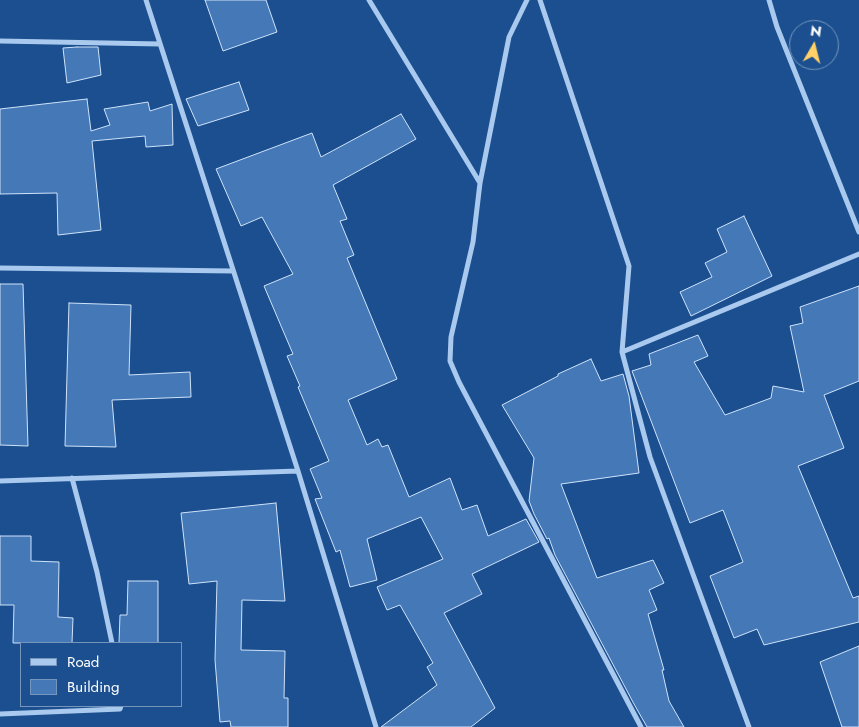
<!DOCTYPE html>
<html>
<head>
<meta charset="utf-8">
<style>
  body { margin:0 }
  #map { position:relative; width:859px; height:727px; overflow:hidden; background:#1b4f8f; font-family:Jost,sans-serif }
  canvas { display:block }
  .legend { position:absolute; left:20px; top:642px; width:162px; height:65px; box-sizing:border-box; background:#1b4f8f; border:1px solid #7695bc; margin:0; padding:6px 9px; list-style:none; font-size:15px; color:#fff }
  .legend li { display:flex; align-items:center; gap:10px; height:25px }
  .legend b { width:25px; border:1px solid #7695bc }
  .north { position:absolute; left:789px; top:20px; width:50px; height:50px; box-sizing:border-box; background:#1b4f8f; border:1px solid #7695bc; border-radius:50%; rotate:8deg; font-size:14px; font-weight:700; line-height:20px; text-align:center; color:#fff }
  .north::after { content:''; display:block; margin:auto; width:18px; height:22px; background:#ffd166; clip-path:polygon(50% 0,100% 100%,50% 72%,0 100%) }
</style>
</head>
<body>
<div id="map">
<canvas width="859" height="727"></canvas>
<ul class="legend">
<li><b style="height:6px;background:#a9c9ee"></b>Road</li>
<li><b style="height:14px;background:#4478b7"></b>Building</li>
</ul>
<div class="north">N</div>
</div>
<script>
const c = document.querySelector('canvas').getContext('2d');
c.lineJoin = 'round';
function fill(path, color) {
  c.fillStyle = color;
  c.fill(path, 'evenodd');
}
function shape(rows) {
  const path = new Path2D();
  for (const r of rows) {
    path.moveTo(r[0], r[1]);
    for (let i = 2; i < r.length; i += 2) path.lineTo(r[i], r[i + 1]);
  }
  return path;
}
function strokePath(path, color, width, dash) {
  c.strokeStyle = color;
  c.lineWidth = width;
  c.lineCap = dash ? 'butt' : 'round';
  c.setLineDash(dash || []);
  c.stroke(path);
}
const building = shape([
  [205,0,266,0,277,32,223,51,205,0],
  [77,47,98,47,101,75,67,83,63,48,77,47],
  [239,82,249,110,198,126,186,99,239,82],
  [87,99,91,131,110,125,104,109,148,102,150,111,172,104,173,145,146,147,145,136,92,141,101,230,58,235,57,193,0,194,0,109,87,99],
  [401,114,416,139,333,185,347,219,340,221,354,255,347,258,397,379,348,400,367,445,378,439,382,447,388,445,409,497,450,478,462,510,477,505,488,536,526,519,539,542,472,574,482,594,444,613,495,708,471,727,381,727,437,685,427,667,433,663,400,605,387,610,377,587,443,559,421,517,367,539,377,580,350,587,340,550,336,552,315,499,322,498,310,469,329,461,298,387,300,386,287,356,293,354,264,286,293,274,262,217,241,226,216,169,312,133,321,157,401,114],
  [744,216,772,276,691,316,680,292,712,277,705,263,727,252,717,229,744,216],
  [0,284,23,284,28,446,0,445,0,284],
  [859,286,859,381,824,395,844,448,798,466,853,598,859,596,859,622,764,645,757,629,734,638,710,576,743,562,723,510,690,523,632,371,651,365,649,354,698,335,708,356,694,362,725,415,771,398,773,386,804,392,790,326,803,323,800,307,859,286],
  [69,303,131,305,129,375,190,372,191,397,112,400,116,447,65,446,69,303],
  [591,359,601,381,623,374,629,396,639,473,561,484,597,578,653,560,664,583,649,590,657,610,648,614,664,670,662,670,669,701,684,727,647,727,634,704,555,555,549,538,547,539,534,514,529,501,534,458,502,405,558,376,558,374,591,359],
  [276,503,285,601,242,600,241,650,285,651,284,698,288,698,288,727,231,727,230,721,220,722,215,660,217,581,189,584,181,513,276,503],
  [0,536,31,536,31,561,59,562,58,617,73,618,72,643,13,643,14,605,0,605,0,536],
  [128,581,158,581,158,643,119,643,120,615,127,615,128,581],
  [859,646,859,727,842,727,820,662,859,646]
]);
const street = shape([
  [146,0,298,471,376,727],
  [369,0,480,183],
  [527,0,509,37,480,183,473,242,451,337,450,361,459,382,641,727],
  [540,0,629,266,622,352,650,457,749,727],
  [769,0,777,27,859,232],
  [0,41,160,44],
  [0,268,233,271],
  [622,352,859,254],
  [72,478,97,572,112,643],
  [0,481,298,471],
  [0,714,120,709,121,706]
]);
fill(building, '#4478b7');
strokePath(building, '#cfe3fa', 1);
strokePath(street, '#a9c9ee', 5);
</script>
</body>
</html>
